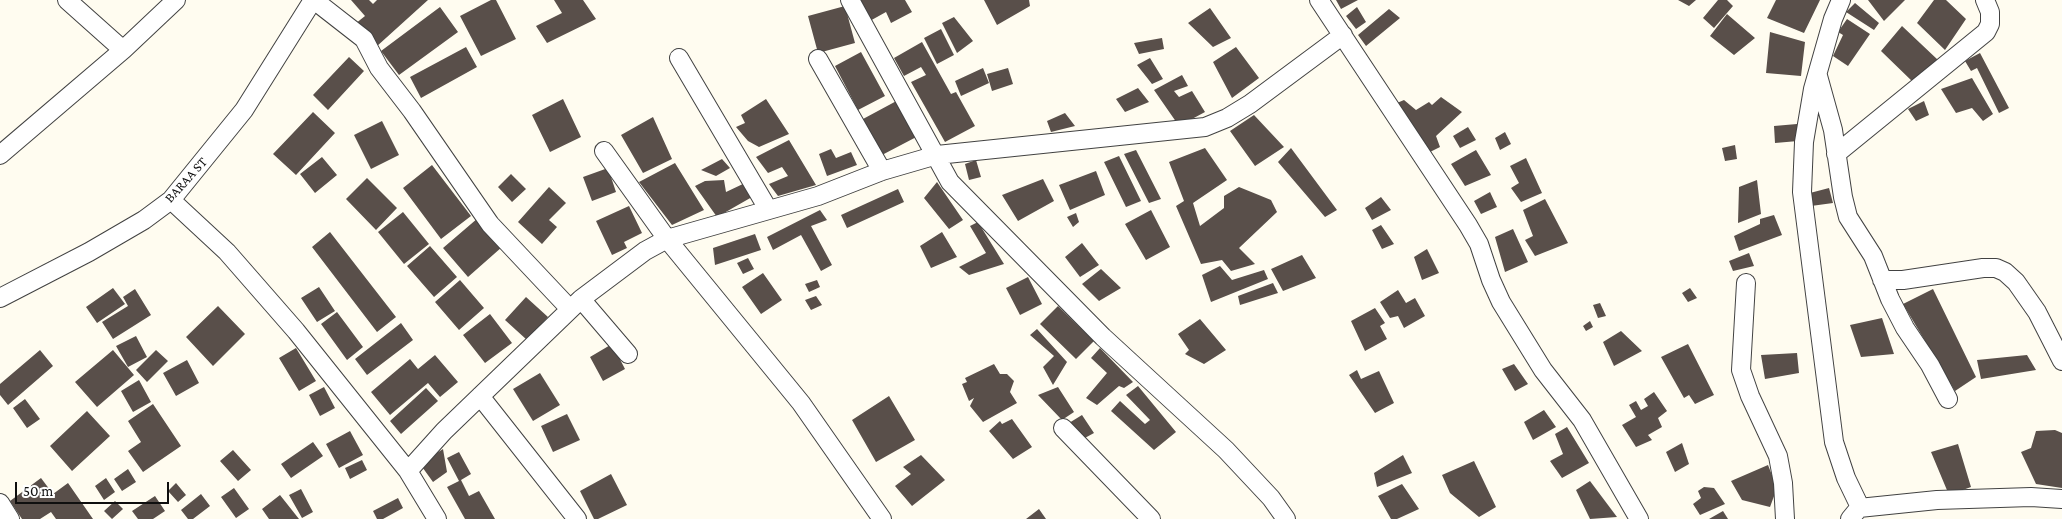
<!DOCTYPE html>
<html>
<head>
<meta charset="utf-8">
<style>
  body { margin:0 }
  #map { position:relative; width:2062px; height:519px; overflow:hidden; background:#fffcf0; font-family:"Crimson Pro",serif }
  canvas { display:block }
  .scale { position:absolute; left:15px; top:482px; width:154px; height:22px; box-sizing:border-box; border:2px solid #0f0f0f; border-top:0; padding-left:6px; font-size:15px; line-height:18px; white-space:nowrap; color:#0f0f0f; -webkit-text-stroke:4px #fff; paint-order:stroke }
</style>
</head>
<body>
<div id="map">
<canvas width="2062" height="519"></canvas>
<div class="scale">50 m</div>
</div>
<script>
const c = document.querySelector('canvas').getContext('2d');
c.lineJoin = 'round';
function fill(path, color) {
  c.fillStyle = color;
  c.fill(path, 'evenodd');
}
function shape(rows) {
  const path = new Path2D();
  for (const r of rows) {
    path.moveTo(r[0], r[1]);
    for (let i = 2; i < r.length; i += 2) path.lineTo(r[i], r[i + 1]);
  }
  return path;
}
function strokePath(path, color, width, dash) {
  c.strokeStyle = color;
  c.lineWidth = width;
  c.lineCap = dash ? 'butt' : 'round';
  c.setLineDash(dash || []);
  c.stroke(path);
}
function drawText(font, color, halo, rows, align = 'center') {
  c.font = font + ' "Crimson Pro",serif';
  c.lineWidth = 5;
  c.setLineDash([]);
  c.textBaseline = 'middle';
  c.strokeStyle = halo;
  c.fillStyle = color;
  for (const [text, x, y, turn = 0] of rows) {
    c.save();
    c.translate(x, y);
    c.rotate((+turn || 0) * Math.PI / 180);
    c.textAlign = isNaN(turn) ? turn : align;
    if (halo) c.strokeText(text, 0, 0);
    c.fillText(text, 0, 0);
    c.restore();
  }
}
const building = shape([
  [351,0,369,0,373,4,377,0,428,0,376,47,355,24,365,16],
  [491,0,496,0,516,39,481,56,460,16],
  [554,0,583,0,596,19,547,43,536,26,562,13],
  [856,0,905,0,912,12,891,23,886,12,868,22],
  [984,0,1029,0,1030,6,997,25],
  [1336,0,1358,0,1341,9],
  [1678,0,1696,0,1689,6],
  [1718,0,1727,0,1733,6,1714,28,1703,18],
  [1776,0,1820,0,1804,33,1767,18],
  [1868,0,1905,0,1884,21],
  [1934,0,1946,0,1966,19,1945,50,1917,23],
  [1855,3,1879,23,1874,30,1846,12],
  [845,6,855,43,818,53,808,16],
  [440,7,458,32,399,75,381,51],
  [1357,7,1366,22,1356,29,1346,16],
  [1210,8,1231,38,1213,47,1188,23],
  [1389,9,1400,18,1366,46,1358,35],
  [1727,14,1755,38,1734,55,1710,36],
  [954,17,973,41,957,53,942,23],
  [1847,19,1870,34,1848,66,1833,56,1843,35,1838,32],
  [1902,26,1938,60,1915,84,1881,51],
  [941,29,954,55,937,64,924,38],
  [1770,32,1805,42,1801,76,1766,73],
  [1162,38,1164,49,1139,54,1134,43],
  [922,42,951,94,956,92,975,126,945,142,911,82,926,75,921,67,904,76,894,58],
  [466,47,477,67,421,98,410,77],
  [1236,47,1259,78,1232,98,1213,62],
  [861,52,885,96,858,110,835,66],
  [1980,53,2009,108,1999,113,1977,68,1971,71,1965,61],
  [349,57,364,71,328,110,313,95],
  [1150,58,1163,79,1152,84,1137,65],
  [983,68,989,83,961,96,955,81],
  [1008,68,1013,84,992,91,987,74],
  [1182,75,1188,86,1174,91,1179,97,1192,91,1205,112,1179,126,1154,90],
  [1972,78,1993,114,1983,121,1972,108,1956,113,1941,89],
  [1138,88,1149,102,1125,112,1116,99],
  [1441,97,1462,112,1436,136,1440,147,1430,152,1397,103,1404,100,1416,110,1429,102,1432,105],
  [902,98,922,134,882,155,863,119],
  [563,99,581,137,550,152,532,115],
  [766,99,789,134,759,147,748,141,736,127,745,123,741,115],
  [1924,101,1929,115,1916,121,1908,109],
  [313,112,335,133,296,175,273,154],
  [1065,113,1075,126,1051,132,1047,121],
  [1254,115,1284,147,1255,166,1230,131],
  [653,117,672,159,643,173,621,135],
  [382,121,399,155,371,169,354,135],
  [1797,124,1798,141,1775,143,1774,126],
  [1468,127,1476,140,1460,148,1453,136],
  [1505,132,1511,144,1500,150,1495,138],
  [789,140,816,185,778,196,769,184,788,176,782,167,768,173,756,157],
  [1735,145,1737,159,1725,161,1722,148],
  [1205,148,1227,180,1193,203,1200,226,1224,208,1224,196,1239,187,1271,200,1277,212,1239,248,1255,264,1231,271,1222,260,1201,264,1176,206,1184,201,1169,162],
  [1291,148,1337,210,1325,217,1278,162],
  [831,149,836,158,851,152,857,165,827,176,819,154],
  [1136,150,1161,199,1149,203,1124,154],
  [1476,150,1491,175,1465,186,1451,164],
  [1119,156,1141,201,1126,207,1104,162],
  [322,157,337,175,315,193,300,174],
  [1526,158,1542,193,1521,202,1511,188,1519,183,1510,166],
  [722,159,730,168,716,176,701,170],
  [976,160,981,177,969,180,965,164],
  [675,163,704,210,672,225,639,182],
  [432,165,471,216,441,239,403,188],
  [608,168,616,192,592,201,583,177],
  [1096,171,1105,195,1070,210,1059,185],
  [511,174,526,189,512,202,498,187],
  [367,178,397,208,376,230,346,199],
  [1043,179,1054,201,1018,221,1002,195],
  [724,180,726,192,745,183,752,197,717,217,695,186,705,181],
  [1757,180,1761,214,1738,223,1739,187],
  [937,182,963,220,949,229,924,198],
  [549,187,566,203,549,220,557,227,542,244,518,222],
  [1829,188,1833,203,1811,206,1810,193],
  [898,189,904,202,847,228,841,215],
  [1490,192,1497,207,1481,214,1474,201],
  [1381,197,1391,210,1372,220,1365,208],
  [1545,199,1568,243,1535,256,1525,240,1533,236,1523,210],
  [629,206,642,233,624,242,627,248,612,255,596,221],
  [820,210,827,220,811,226,832,265,821,271,801,235,773,250,767,237],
  [1151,210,1170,247,1146,260,1125,224],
  [403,212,429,244,404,264,378,232],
  [1076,213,1079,222,1073,227,1067,217],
  [1774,215,1782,235,1739,251,1734,236,1760,224,1760,219],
  [478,218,502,247,468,277,443,248],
  [978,222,1004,264,969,275,959,267,986,253,970,226],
  [1381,225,1394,244,1382,249,1372,230],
  [1513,229,1528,262,1505,272,1495,237],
  [330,232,396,317,377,332,312,247],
  [942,232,957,257,931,268,920,246],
  [755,234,761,250,715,265,713,248],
  [1082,243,1099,265,1080,277,1065,257],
  [430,246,457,277,434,297,407,266],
  [1427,249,1439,273,1422,280,1414,257],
  [1749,253,1754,266,1733,271,1729,261],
  [1302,255,1316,278,1283,291,1271,269],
  [748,258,754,269,743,274,737,263],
  [1220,266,1232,280,1264,270,1268,279,1211,302,1202,275],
  [1101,269,1121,288,1099,301,1082,284],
  [763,273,782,300,761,314,742,287],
  [1028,277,1042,304,1020,315,1006,288],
  [460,280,484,308,459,330,435,302],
  [817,280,820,287,809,292,805,284],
  [1273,283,1278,293,1240,305,1238,296],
  [319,287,335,311,317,322,301,298],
  [113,288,125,304,97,323,86,307],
  [1690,288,1697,298,1688,302,1682,293],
  [135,289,151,315,113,339,102,322,128,306,123,297],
  [1933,289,1976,377,1955,391,1903,304],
  [1398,290,1406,303,1415,298,1425,316,1404,328,1398,316,1390,318,1380,302],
  [816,296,822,305,811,310,805,300],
  [526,297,548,317,527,340,505,320],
  [1600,303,1606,316,1598,318,1593,305],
  [218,306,245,334,213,366,186,337],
  [1058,306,1094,341,1076,359,1040,324],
  [1375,308,1385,323,1380,326,1387,339,1365,351,1351,321],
  [337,312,363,347,347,360,321,324],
  [490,314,512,343,485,363,463,335],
  [1882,318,1894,354,1861,357,1850,325],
  [1200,319,1226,350,1204,364,1185,354,1189,350,1178,334],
  [1590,321,1593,327,1586,331,1583,326],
  [401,323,413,340,367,375,355,359],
  [1037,329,1067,362,1053,385,1043,367,1054,356,1030,335],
  [1621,331,1642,351,1614,366,1603,342],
  [136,336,147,357,128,367,116,346],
  [612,344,625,369,603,381,590,357],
  [1688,344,1714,395,1695,404,1689,395,1684,398,1661,357],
  [296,348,316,381,299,391,279,358],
  [1100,348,1133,382,1124,388,1119,386,1097,405,1086,398,1107,373,1091,358],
  [40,350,53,366,8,405,0,395,0,384],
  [113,350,134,375,97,407,75,382],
  [156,350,168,361,147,382,136,370],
  [1797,353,1799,373,1765,379,1761,355],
  [435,355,458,382,440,397,428,383,390,415,371,392,410,359,418,369],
  [2027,355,2036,370,1981,379,1977,360],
  [187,360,199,383,176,396,163,373],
  [994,364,1000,374,1007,374,1014,381,1010,392,1017,403,983,422,970,406,974,398,969,401,962,384,967,382,965,378],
  [1514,364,1528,384,1515,391,1502,369],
  [1357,370,1361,379,1379,371,1394,403,1375,413,1349,375],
  [540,373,560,405,533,421,513,389],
  [139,380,151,402,133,412,121,391],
  [1138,386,1176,432,1154,450,1111,411,1120,401,1145,424,1150,420,1126,395],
  [324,387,335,408,320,416,309,395],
  [1058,387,1074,412,1062,420,1038,395],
  [426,388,438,401,401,434,390,421],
  [1654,392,1667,411,1658,418,1662,427,1648,435,1652,440,1636,447,1622,425,1636,417,1629,405,1636,401,1641,410,1648,406,1644,399],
  [889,396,915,440,876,462,852,420],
  [25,399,40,419,27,428,13,408],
  [153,404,181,446,143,472,128,451,141,442,128,421],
  [1544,410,1556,427,1533,440,1524,422],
  [87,411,110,436,72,471,50,446],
  [567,414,580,440,553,452,541,426],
  [1082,415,1094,433,1083,439,1069,423],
  [1012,419,1032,447,1013,459,989,431,1000,421,1002,424],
  [1567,427,1589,463,1562,478,1550,461,1563,454,1555,434],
  [2055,430,2062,433,2062,488,2036,484,2021,452,2031,448,2036,431],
  [350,431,363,455,339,468,326,444],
  [313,442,323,456,291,478,281,464],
  [1682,443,1689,464,1675,472,1666,452],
  [1958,444,1971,487,1949,495,1931,452],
  [443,449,447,472,433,482,420,464],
  [233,450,251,470,238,481,220,461],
  [459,452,471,474,461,480,469,496,479,491,495,519,465,519,447,487,459,481,447,458],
  [921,455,945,480,912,506,895,486,911,474,903,467],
  [1403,455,1412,473,1377,487,1374,473],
  [362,460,367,470,350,479,345,468],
  [1474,461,1496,507,1479,517,1450,493,1442,475],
  [1768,465,1777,488,1770,507,1742,500,1731,481],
  [128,469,136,482,122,491,114,479],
  [611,474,627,505,598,519,594,519,580,491],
  [41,478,53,494,68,483,93,519,56,519,51,512,40,519,22,519,10,501],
  [106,478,115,492,104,500,95,486],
  [1590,481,1617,517,1590,519,1576,490],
  [176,483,186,495,178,502,168,491],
  [1402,484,1419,509,1397,519,1391,519,1378,496],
  [1704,487,1714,488,1725,504,1700,515,1693,504,1701,498,1698,491],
  [234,488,249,509,236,518,221,497],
  [301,489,313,512,302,518,289,495],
  [201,494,210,506,193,519,188,519,181,510],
  [280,495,299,519,269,519,262,509],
  [155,496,165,511,153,519,138,519,132,511],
  [398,498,403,508,383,519,377,519,373,511],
  [115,501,123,509,112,519,104,511],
  [1039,509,1046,519,1026,519],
  [1723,511,1728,519,1709,519]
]);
const minor = shape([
  [67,0,123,50],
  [314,0,364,39,379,68,412,111,490,224,570,309],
  [850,0,950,182,1103,337,1226,450,1271,498,1286,519],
  [1319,0,1468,225,1479,244,1491,280,1501,302,1543,370,1582,420,1639,519],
  [1841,0,1833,19,1813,89,1804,142,1802,192,1834,442,1846,478,1859,505,1859,508,1850,519],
  [679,58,768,209],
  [818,59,882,171],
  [1818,76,1833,130,1843,197,1848,217,1873,256,1890,299,1905,328,1930,365,1948,399],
  [604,151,667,239,801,403,882,519],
  [1836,154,1986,32,1990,24,1990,12,1985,0],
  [0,155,123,50,176,0],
  [171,200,227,252,296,331,408,471,437,519],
  [1882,280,1903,280,1983,268,1996,268,2005,272,2016,282,2037,312,2062,361],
  [1746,283,1741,370,1750,396,1778,456,1783,483,1785,519],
  [0,298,89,252,144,220,171,200,244,110,313,0],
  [581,299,628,354],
  [480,396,577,519],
  [1063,428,1151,519],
  [408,471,444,431,581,299,645,251,667,239,818,196,882,171,937,155,1205,127,1227,118,1250,104,1343,35],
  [0,503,10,519],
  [1859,508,1937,500,2031,497,2062,499]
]);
const streetNames = [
  ["BARAA ST",186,180,-48]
];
fill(building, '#594f4a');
strokePath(minor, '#424242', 20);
strokePath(minor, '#fff', 18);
drawText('14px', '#0f0f0f', '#fff', streetNames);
</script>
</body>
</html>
